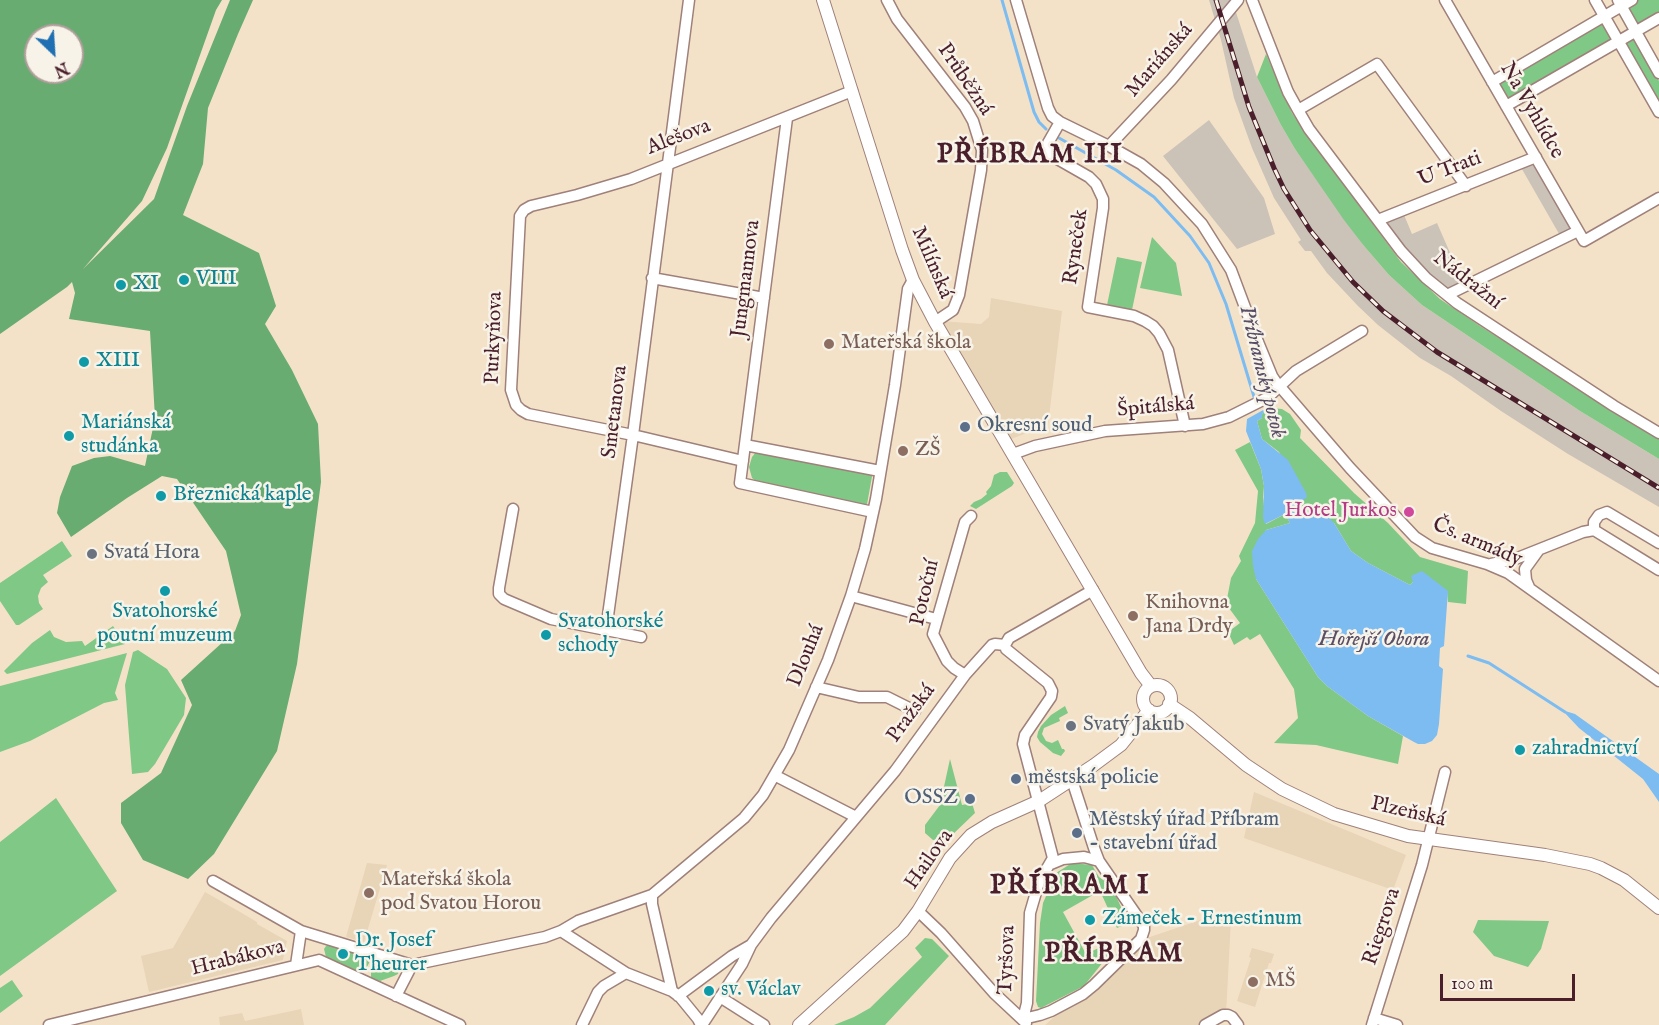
<!DOCTYPE html>
<html>
<head>
<meta charset="utf-8">
<style>
  body { margin:0 }
  #map { position:relative; width:1659px; height:1025px; overflow:hidden; background:#f4e2c8; font-family:"IM FELL English",serif }
  canvas { display:block }
  .north { position:absolute; left:24px; top:24px; width:60px; height:60px; box-sizing:border-box; background:#f7f3e8; border:2px solid #b29e9c; border-radius:50%; rotate:155deg; font-size:16px; font-weight:700; line-height:24px; text-align:center; color:#4a1f2b }
  .north::after { content:''; display:block; margin:auto; width:21px; height:27px; background:#1f6fb2; clip-path:polygon(50% 0,100% 100%,50% 72%,0 100%) }
  .scale { position:absolute; left:1440px; top:974px; width:135px; height:27px; box-sizing:border-box; border:3px solid #4a1f2b; border-top:0; padding-left:8px; font-size:18px; line-height:21px; white-space:nowrap; color:#4a1f2b; -webkit-text-stroke:4px #f7f3e8; paint-order:stroke }
</style>
</head>
<body>
<div id="map">
<canvas width="1659" height="1025"></canvas>
<div class="north">N</div>
<div class="scale">100 m</div>
</div>
<script>
const c = document.querySelector('canvas').getContext('2d');
c.lineJoin = 'round';
function fill(path, color) {
  c.fillStyle = color;
  c.fill(path, 'evenodd');
}
function shape(rows) {
  const path = new Path2D();
  for (const r of rows) {
    if (r.length === 3) {
      path.moveTo(r[0] + r[2], r[1]);
      path.arc(r[0], r[1], r[2], 0, 2 * Math.PI);
      continue;
    }
    path.moveTo(r[0], r[1]);
    for (let i = 2; i < r.length; i += 2) path.lineTo(r[i], r[i + 1]);
  }
  return path;
}
function strokePath(path, color, width, dash) {
  c.strokeStyle = color;
  c.lineWidth = width;
  c.lineCap = dash ? 'butt' : 'round';
  c.setLineDash(dash || []);
  c.stroke(path);
}
function drawText(font, color, halo, rows, align = 'center') {
  c.font = font + ' "IM FELL English",serif';
  c.lineWidth = 5;
  c.setLineDash([]);
  c.textBaseline = 'middle';
  c.strokeStyle = halo;
  c.fillStyle = color;
  for (const [text, x, y, turn = 0] of rows) {
    c.save();
    c.translate(x, y);
    c.rotate((+turn || 0) * Math.PI / 180);
    c.textAlign = isNaN(turn) ? turn : align;
    if (halo) c.strokeText(text, 0, 0);
    c.fillText(text, 0, 0);
    c.restore();
  }
}
const built = shape([
  [991,298,1062,311,1048,425,1011,439,941,321,981,324,989,317],
  [1254,792,1406,855,1393,890,1244,838],
  [367,863,387,865,364,942,346,937],
  [205,892,240,912,257,922,257,924,287,941,283,960,149,992,141,956,173,948],
  [1224,912,1229,913,1231,919,1226,1014,1202,1025,1045,1025,1141,940],
  [1252,948,1274,954,1271,963,1269,963,1255,1007,1237,1001,1251,958,1249,957],
  [301,1009,304,1025,220,1025,219,1017,242,1013,245,1021]
]);
const industrial = shape([
  [1209,0,1232,0,1257,77,1281,125,1295,149,1364,246,1389,275,1422,305,1580,411,1659,459,1659,507,1568,454,1501,411,1451,376,1420,358,1378,325,1358,306,1327,273,1311,251,1305,251,1298,242,1301,240,1274,198,1252,148,1234,98,1221,40],
  [1209,120,1264,198,1275,234,1237,249,1163,156],
  [1537,157,1578,231,1562,239,1519,164],
  [1402,210,1412,234,1437,223,1465,287,1445,295,1374,221]
]);
const green = shape([
  [1636,0,1659,0,1659,14,1637,27,1626,6],
  [1600,21,1612,40,1509,100,1498,80],
  [1635,38,1659,81,1659,102,1625,44],
  [1266,54,1292,113,1307,135,1401,262,1440,299,1480,326,1659,439,1659,459,1580,411,1422,305,1389,275,1364,246,1344,220,1295,149,1281,125,1257,77],
  [1152,237,1176,263,1182,296,1140,288],
  [1117,257,1142,262,1132,310,1107,305],
  [1272,408,1282,409,1290,414,1301,430,1300,438,1354,493,1388,523,1420,557,1468,571,1466,604,1448,602,1447,591,1413,582,1410,585,1368,563,1351,551,1334,523,1297,515,1294,510,1296,506,1303,501,1279,452,1262,439,1257,421,1262,418,1262,414,1266,410],
  [1250,442,1261,469,1264,486,1263,497,1266,524,1285,514,1290,523,1266,530,1256,579,1318,677,1327,686,1368,716,1403,736,1398,764,1316,745,1274,743,1298,718,1294,689,1260,634,1250,640,1247,637,1234,645,1228,632,1240,623,1226,604,1231,578,1241,561,1239,556,1255,523,1258,491,1235,450],
  [756,452,873,471,866,510,757,482,752,478,749,467,752,457],
  [1000,472,1007,472,1014,483,1012,486,976,509,970,506,974,502,981,499,987,494,986,492,991,486,994,475],
  [62,541,72,556,43,575,48,582,41,588,38,596,39,603,43,609,19,625,16,625,0,601,0,583],
  [113,626,125,644,7,674,4,671,32,643,50,630,54,637,66,642,82,641,85,646],
  [138,650,167,669,186,698,184,715,155,764,148,772,132,774,125,685,133,652],
  [127,653,115,693,118,700,104,703,30,741,0,752,0,686],
  [1065,706,1068,713,1059,718,1060,721,1044,728,1042,734,1046,741,1052,743,1058,740,1062,749,1064,749,1065,751,1061,756,1053,753,1040,742,1037,737,1038,732,1041,726,1051,715],
  [950,759,962,805,972,803,975,813,949,838,933,840,925,833,925,825,940,805],
  [56,798,117,891,0,976,0,842],
  [1072,863,1092,865,1099,877,1106,882,1116,896,1121,907,1126,924,1117,928,1100,891,1063,912,1086,954,1107,944,1111,952,1084,986,1041,1008,1038,1007,1036,1001,1040,923,1043,903,1056,873],
  [1478,920,1549,921,1541,949,1528,967,1494,956,1473,932],
  [925,938,932,939,949,956,885,1025,834,1025,854,1017,870,1008,922,957,915,948],
  [331,943,367,955,370,961,365,971,360,972,326,957,324,949,326,946],
  [389,959,397,963,399,969,398,974,394,976,380,981,371,978,371,972,376,964],
  [12,980,23,996,0,1013,0,988]
]);
const forest = shape([
  [0,0,222,0,216,10,167,148,142,201,83,269,154,199,187,106,230,0,253,0,238,34,208,108,203,164,183,215,259,253,276,306,265,324,292,370,318,424,321,482,297,664,277,751,214,854,188,879,143,860,121,823,121,803,161,773,192,705,181,680,235,631,241,615,226,551,177,479,162,476,127,498,71,537,57,513,60,497,72,466,94,458,110,456,145,466,155,418,150,331,69,319,75,293,72,282,67,287,0,334],
  [36,36,72,36,72,72,36,72]
]);
const water = shape([
  [1265,409,1267,410,1262,414,1262,418,1257,421,1262,439,1288,460,1306,493,1307,497,1296,506,1294,510,1296,515,1301,513,1303,516,1318,507,1334,523,1351,551,1368,563,1410,585,1413,582,1411,576,1422,571,1448,591,1444,646,1440,648,1439,666,1443,669,1439,724,1437,735,1432,741,1425,744,1418,744,1414,742,1368,716,1327,686,1318,677,1256,579,1253,566,1252,551,1258,539,1266,530,1290,523,1285,514,1265,524,1263,518,1264,486,1261,469,1246,431,1247,419],
  [1562,710,1575,714,1659,774,1659,802,1643,779,1579,728]
]);
const stream = shape([
  [1002,0,1034,112,1039,122,1046,129],
  [1059,138,1116,170,1154,197,1190,236,1209,263,1226,304,1255,400],
  [1468,656,1489,663,1565,712]
]);
const minor = shape([
  [887,0,897,19,965,107,973,121,982,150,981,170,959,295,953,310,935,322],
  [1016,0,1048,108,1052,116,1060,122,1109,146,1141,164,1164,183,1202,224,1231,270,1258,342,1272,376,1276,382,1350,468,1415,537,1432,548,1487,564,1508,573,1659,681],
  [1252,0,1288,92,1298,110,1309,129,1401,251,1426,278,1457,303,1614,406,1659,433],
  [1445,0,1584,241,1659,198],
  [1595,0,1659,112],
  [1618,0,1659,73],
  [1492,82,1632,0],
  [1506,106,1659,18],
  [1298,110,1377,64,1466,186],
  [787,118,740,483,873,512],
  [1060,122,1048,143,1047,153,1089,177,1096,184,1103,199,1103,208,1088,307,1134,316,1145,321,1153,326,1159,333,1168,350,1185,426],
  [1109,146,1171,80,1238,0],
  [1378,220,1536,157],
  [652,278,764,298],
  [1447,295,1578,231],
  [745,445,880,471],
  [1013,454,1035,446,1105,431,1203,424,1229,417,1267,398,1296,371,1362,331],
  [743,461,633,435,528,414,521,410,516,405,511,390,520,216,524,210,531,206,577,195,631,179,852,91],
  [513,509,499,588,499,594,504,599,551,619,641,637],
  [1594,530,1594,522,1599,515,1607,512,1659,543],
  [1491,564,1515,559,1583,532,1594,530,1659,570],
  [1529,587,1526,580,1525,569,1538,551],
  [851,596,936,619],
  [606,630,633,435,689,0],
  [1005,645,1006,649,1048,683,1052,691,1051,697,1025,735,1023,744,1053,858,1039,882,1030,913,1027,1003,1023,1019],
  [1005,645,1009,638,1093,590],
  [965,675,954,668,947,661,933,634,965,522,971,516],
  [816,687,859,697,887,697,915,711],
  [776,776,856,817],
  [1072,780,1094,848,1099,861],
  [213,881,301,931,412,965,545,937,561,931,578,921,652,895,744,818,763,795,789,750,828,660,851,596,865,549,876,499,895,385,908,289,913,280],
  [652,895,652,904,672,991],
  [918,911,941,933,994,993,1026,1023],
  [561,931,626,973,672,991,680,997,698,1019,701,1025],
  [296,965,301,931],
  [396,996,412,965],
  [678,996,732,956,751,945],
  [720,997,764,1025],
  [1374,1018,1397,1025],
  [1023,1019,1040,1015,1051,1011,1083,994,1094,985,1141,939,1144,930,1144,926,1099,861,1084,857,1063,859,1051,864],
  [49,1025,319,960,460,1025],
  [582,1025,598,992,604,986,626,973],
  [702,1025,742,964,751,945,771,918,895,771,965,675,992,645,995,644,1005,645],
  [1205,1025,1223,1015,1228,1015,1232,1017,1238,1025],
  [1372,1025,1422,865,1445,772]
]);
const major = shape([
  [823,0,902,250,913,280,935,322,1141,673,1151,686],
  [1157,699,14],
  [1169,704,1190,718,1246,765,1282,789,1334,814,1408,836,1545,855,1590,864,1601,868,1624,880,1659,908],
  [799,1025,903,931,918,911,950,858,971,835,992,822,1039,801,1094,765,1121,745,1149,710]
]);
const rail = shape([
  [1216,0,1249,107,1274,168,1284,189,1310,230,1353,282,1383,311,1437,352,1659,488]
]);
const markers = [
  [184,280,6,"#0f9aa8"],
  [121,285,6,"#0f9aa8"],
  [829,344,6,"#8d6e63"],
  [84,362,6,"#0f9aa8"],
  [965,427,6,"#5c6f8a"],
  [69,436,6,"#0f9aa8"],
  [903,451,6,"#8d6e63"],
  [161,496,6,"#0f9aa8"],
  [1409,512,6,"#d1479c"],
  [92,554,6,"#6b7280"],
  [165,591,6,"#0f9aa8"],
  [1133,616,6,"#8d6e63"],
  [546,635,6,"#0f9aa8"],
  [1071,726,6,"#6b7280"],
  [1520,750,6,"#0f9aa8"],
  [1016,779,6,"#5c6f8a"],
  [970,799,6,"#5c6f8a"],
  [1077,833,6,"#5c6f8a"],
  [369,893,6,"#8d6e63"],
  [1090,920,6,"#0f9aa8"],
  [343,954,6,"#0f9aa8"],
  [1253,982,6,"#8d6e63"],
  [709,991,6,"#0f9aa8"]
];
const streetNames = [
  ["Mariánská",1160,61,-49],
  ["Průběžná",964,80,56],
  ["Na Vyhlídce",1531,111,60],
  ["Alešova",679,138,-21],
  ["U Trati",1450,170,-21],
  ["Ryneček",1077,247,-82],
  ["Milínská",931,263,67],
  ["Jungmannova",747,279,-83],
  ["Nádražní",1467,281,38],
  ["Purkyňova",495,338,-88],
  ["Špitálská",1156,408,-5],
  ["Smetanova",616,412,-83],
  ["Čs. armády",1477,543,23],
  ["Potoční",926,593,-77],
  ["Dlouhá",807,656,-68],
  ["Pražská",912,714,-54],
  ["Plzeňská",1408,813,13],
  ["Hailova",930,860,-55],
  ["Riegrova",1383,927,-72],
  ["Hrabákova",238,959,-14],
  ["Tyršova",1008,960,-88]
];
const cultureNames = [
  ["VIII",196,280],
  ["XI",133,285],
  ["XIII",96,362],
  ["Mariánská",81,424],
  ["studánka",81,448],
  ["Březnická kaple",173,496],
  ["Svatohorské",165,613,"center"],
  ["poutní muzeum",165,637,"center"],
  ["Svatohorské",558,623],
  ["schody",558,647],
  ["zahradnictví",1532,750],
  ["Zámeček - Ernestinum",1102,920],
  ["Dr. Josef",355,942],
  ["Theurer",355,966],
  ["sv. Václav",721,991]
];
const educationNames = [
  ["Mateřská škola",841,344],
  ["ZŠ",915,451],
  ["Knihovna",1145,604],
  ["Jana Drdy",1145,628],
  ["Mateřská škola",381,881],
  ["pod Svatou Horou",381,905],
  ["MŠ",1265,982]
];
const serviceNames = [
  ["Okresní soud",977,427],
  ["městská policie",1028,779],
  ["OSSZ",958,799,"right"],
  ["Městský úřad Příbram",1089,821],
  ["- stavební úřad",1089,845]
];
const hotelNames = [
  ["Hotel Jurkos",1397,512]
];
const worshipNames = [
  ["Svatá Hora",104,554],
  ["Svatý Jakub",1083,726]
];
const waterNames = [
  ["Příbramský potok",1261,372,76],
  ["Hořejší Obora",1374,640]
];
const districtNames = [
  ["PŘÍBRAM III",1030,156],
  ["PŘÍBRAM I",1070,887],
  ["PŘÍBRAM",1114,955]
];
fill(built, '#e8d4b7');
fill(industrial, '#cbc3b8');
fill(green, '#80c885');
fill(forest, '#68ac72');
fill(water, '#7dbcf1');
strokePath(stream, '#7dbcf1', 3);
strokePath(minor, '#9f807a', 13);
strokePath(major, '#9f807a', 14);
strokePath(minor, '#fff', 10);
strokePath(major, '#fff', 12);
strokePath(rail, '#4a1f2b', 5);
strokePath(rail, '#f7f3e8', 3, [9]);
for (const [x, y, r, color] of markers) {
  const dot = new Path2D();
  dot.arc(x, y, r, 0, 2 * Math.PI);
  c.fillStyle = color;
  c.fill(dot);
  strokePath(dot, '#f7f3e8', 2);
}
drawText('21px', '#4a1f2b', '#f7f3e8', streetNames);
drawText('21px', '#0d838f', '#f7f3e8', cultureNames, 'left');
drawText('21px', '#785e54', '#f7f3e8', educationNames, 'left');
drawText('21px', '#4e5e75', '#f7f3e8', serviceNames, 'left');
drawText('21px', '#b23c85', '#f7f3e8', hotelNames, 'right');
drawText('21px', '#5b616d', '#f7f3e8', worshipNames, 'left');
drawText('italic 22px', '#594e66', '#f7f3e8', waterNames);
c.letterSpacing = '1.5px';
drawText('bold 27px', '#4a1f2b', '#f7f3e8', districtNames);
c.letterSpacing = '0px';
</script>
</body>
</html>
